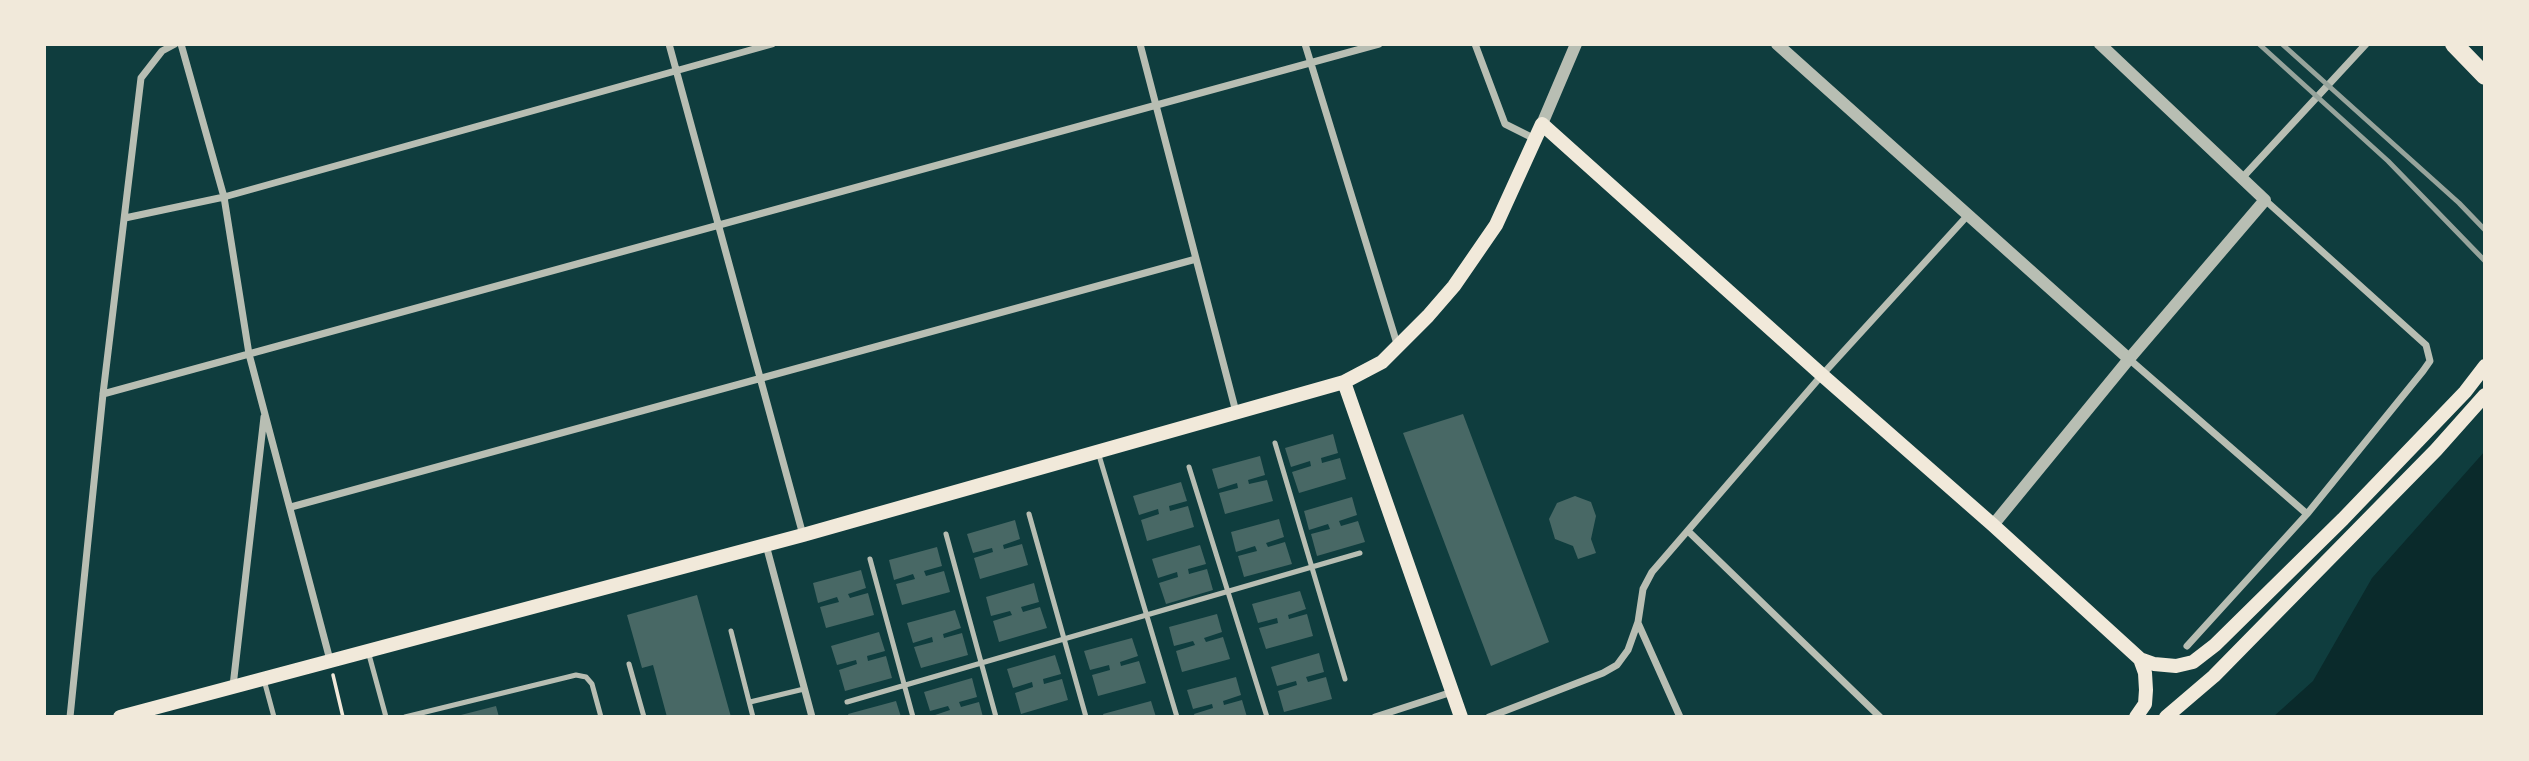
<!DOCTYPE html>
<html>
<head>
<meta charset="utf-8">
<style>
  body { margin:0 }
  #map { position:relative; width:2529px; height:761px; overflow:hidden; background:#0f3d3e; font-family:Roboto,sans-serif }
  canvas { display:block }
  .frame { position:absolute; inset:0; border:46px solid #f1e9da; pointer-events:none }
</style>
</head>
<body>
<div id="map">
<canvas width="2529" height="761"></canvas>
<div class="frame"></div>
</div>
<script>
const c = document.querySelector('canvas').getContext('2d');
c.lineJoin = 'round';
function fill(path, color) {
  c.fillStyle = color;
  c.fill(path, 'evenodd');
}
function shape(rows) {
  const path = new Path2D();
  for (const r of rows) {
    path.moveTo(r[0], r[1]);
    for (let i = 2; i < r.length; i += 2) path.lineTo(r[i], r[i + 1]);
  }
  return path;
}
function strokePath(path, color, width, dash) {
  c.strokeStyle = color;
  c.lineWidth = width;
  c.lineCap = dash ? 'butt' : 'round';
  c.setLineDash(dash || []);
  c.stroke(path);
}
const water = shape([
  [2485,451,2485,717,2273,717,2313,681,2372,578]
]);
const building = shape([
  [1463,414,1549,642,1491,666,1403,433],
  [1333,434,1338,453,1321,458,1322,463,1340,458,1346,479,1299,493,1292,472,1311,466,1310,461,1291,467,1285,448],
  [1260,456,1265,475,1248,480,1249,484,1267,480,1273,501,1225,514,1219,493,1238,488,1237,483,1218,489,1212,469],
  [1181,482,1187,501,1169,506,1170,511,1188,506,1194,527,1147,541,1141,520,1159,514,1158,509,1139,515,1133,496],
  [1575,496,1591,502,1596,516,1591,539,1596,553,1578,559,1573,546,1555,539,1549,519,1557,503],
  [1352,497,1357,515,1339,521,1341,526,1358,521,1365,542,1317,556,1311,534,1330,529,1328,524,1309,530,1304,511],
  [1279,519,1284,537,1266,543,1268,547,1285,542,1292,564,1244,577,1238,556,1257,551,1255,546,1236,552,1231,532],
  [1015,520,1020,539,1003,545,1004,549,1022,544,1028,565,980,579,974,558,993,552,992,548,973,553,967,534],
  [1200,545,1206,564,1188,569,1189,574,1207,569,1213,590,1166,604,1159,583,1178,577,1177,572,1158,578,1152,559],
  [937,547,942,566,924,571,926,576,944,571,950,592,902,605,896,584,915,579,913,574,894,580,889,560],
  [861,570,866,588,848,594,850,598,868,593,874,615,826,628,820,607,839,602,837,597,818,603,813,583],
  [1034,583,1039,602,1021,607,1023,612,1040,607,1047,628,999,642,993,621,1012,615,1010,611,991,616,986,597],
  [1300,591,1306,609,1288,615,1289,619,1307,614,1313,636,1266,649,1259,628,1278,623,1277,618,1258,623,1252,604],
  [697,595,731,717,667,717,653,665,642,668,627,615],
  [955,610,961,628,943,634,944,638,962,633,968,655,921,668,914,647,933,642,932,637,913,643,907,623],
  [1217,614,1222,632,1204,638,1206,642,1223,637,1230,659,1182,672,1176,651,1195,645,1193,641,1174,646,1169,627],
  [879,632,885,651,867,656,868,661,886,656,892,678,845,691,839,670,857,664,856,660,837,665,831,646],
  [1132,638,1138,656,1120,662,1121,666,1139,661,1146,683,1098,696,1092,675,1110,670,1109,665,1090,670,1084,651],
  [1319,653,1324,672,1306,677,1308,682,1326,677,1332,699,1284,712,1278,691,1297,685,1296,681,1277,686,1271,667],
  [1055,655,1061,674,1043,679,1044,684,1062,679,1068,700,1021,714,1015,693,1033,687,1032,682,1013,688,1007,669],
  [1236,677,1241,695,1223,701,1224,705,1242,700,1247,717,1195,717,1194,714,1213,708,1212,704,1193,709,1187,690],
  [972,678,977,697,959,702,961,707,979,702,983,717,929,717,950,710,948,706,930,711,924,692],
  [896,701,901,717,849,717,848,714],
  [1151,701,1156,717,1104,717,1103,714],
  [496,706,499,717,457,717,457,716]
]);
const path = shape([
  [333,675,343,717]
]);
const service = shape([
  [1275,443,1345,679],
  [1098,452,1177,717],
  [1189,467,1267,717],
  [1029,514,1086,717],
  [946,534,996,717],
  [870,559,913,717],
  [731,631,753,717],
  [368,651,386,717],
  [629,664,644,717],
  [264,680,274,717],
  [750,702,804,689],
  [847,702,1360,553],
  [405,717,576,675,586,677,592,684,601,717]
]);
const minor = shape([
  [181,44,224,197,249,354,330,660],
  [669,44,803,535],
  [1140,44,1236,412],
  [1305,44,1398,347],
  [1475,44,1505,124,1535,139],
  [2243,177,2366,44],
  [125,218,224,197,772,44],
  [2129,359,2307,514],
  [103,394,1379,44],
  [291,507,1196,259],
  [1688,531,1880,717],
  [766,545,812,717],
  [1638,623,1680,717],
  [2187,646,2307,514,2423,371,2430,361,2426,345,2265,200],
  [233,686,264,417],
  [70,717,103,394,141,78,162,51,175,44],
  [1375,717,1452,692],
  [1489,717,1603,673,1617,665,1628,650,1638,622,1643,589,1652,572,1822,375,1968,215]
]);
const tertiary = shape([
  [1777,44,2129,359],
  [1542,124,1576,44],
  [1993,525,2129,359,2265,200,2100,44]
]);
const secondary = shape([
  [1344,382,1461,717],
  [120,717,803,535,1344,382,1382,362,1428,316,1454,286,1496,225,1542,124,1822,375,1993,525,2140,659,2154,664,2176,666,2193,662,2215,645,2343,519,2465,392,2485,366],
  [2136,717,2145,704,2146,690,2145,673,2140,659],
  [2166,717,2214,676,2436,450,2485,395]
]);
const primary = shape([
  [2454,44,2485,76]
]);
const rail = shape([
  [2259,44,2388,161,2485,261],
  [2282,44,2459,203,2485,230]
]);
fill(water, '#0a2a2b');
fill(building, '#486865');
strokePath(path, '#f1e9da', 3.5);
strokePath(service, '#b8beb3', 5);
strokePath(minor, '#b8beb3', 7);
strokePath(tertiary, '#b8beb3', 12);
strokePath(secondary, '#f1e9da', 14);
strokePath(primary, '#f1e9da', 18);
strokePath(rail, '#97a49c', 5);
</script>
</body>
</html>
